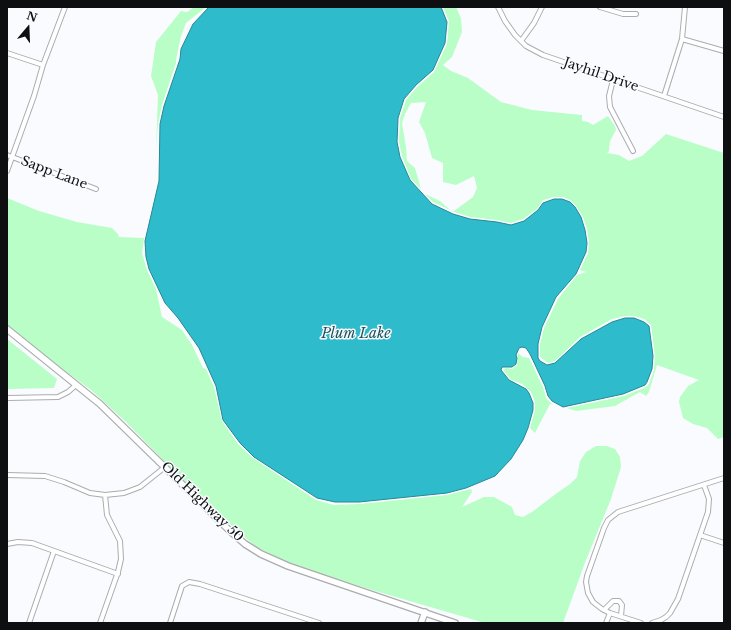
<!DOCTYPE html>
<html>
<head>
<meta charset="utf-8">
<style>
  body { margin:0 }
  #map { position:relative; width:731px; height:630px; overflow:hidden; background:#fafbff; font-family:"Libre Baskerville",serif }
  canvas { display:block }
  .frame { position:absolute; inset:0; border:8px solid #0e0f10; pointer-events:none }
  .north { position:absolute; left:8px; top:8px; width:40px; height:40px; -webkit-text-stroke:3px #fafbff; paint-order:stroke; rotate:19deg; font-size:11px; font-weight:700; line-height:16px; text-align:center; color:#0e0f10 }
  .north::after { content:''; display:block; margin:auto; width:14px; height:18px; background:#0e0f10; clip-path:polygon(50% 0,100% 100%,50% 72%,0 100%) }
</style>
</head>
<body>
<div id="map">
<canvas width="731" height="630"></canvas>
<div class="frame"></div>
<div class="north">N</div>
</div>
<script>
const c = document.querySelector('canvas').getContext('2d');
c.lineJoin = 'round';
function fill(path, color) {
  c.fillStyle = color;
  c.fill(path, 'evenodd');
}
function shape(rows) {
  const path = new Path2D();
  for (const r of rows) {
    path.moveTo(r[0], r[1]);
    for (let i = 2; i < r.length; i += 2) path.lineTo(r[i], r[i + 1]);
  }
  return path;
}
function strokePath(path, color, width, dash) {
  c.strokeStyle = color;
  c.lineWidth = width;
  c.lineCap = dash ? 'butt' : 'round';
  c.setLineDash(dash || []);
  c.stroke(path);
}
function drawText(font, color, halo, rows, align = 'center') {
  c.font = font + ' "Libre Baskerville",serif';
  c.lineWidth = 3;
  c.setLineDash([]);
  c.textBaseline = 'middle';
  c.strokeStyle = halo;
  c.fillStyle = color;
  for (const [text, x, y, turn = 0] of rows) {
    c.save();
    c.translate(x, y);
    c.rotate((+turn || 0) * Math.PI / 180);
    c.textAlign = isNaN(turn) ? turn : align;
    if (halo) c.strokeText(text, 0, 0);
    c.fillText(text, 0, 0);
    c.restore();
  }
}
const green = shape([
  [194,7,206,7,186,23,181,36,176,60,176,63,162,105,158,124,156,149,158,95,151,76,156,42,181,11,187,12],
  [443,7,456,7,461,18,462,32,452,57,443,65,451,71,468,78,501,102,532,110,582,115,582,121,588,122,593,125,608,116,615,126,616,130,610,141,609,151,607,153,619,155,629,161,642,156,666,134,724,153,724,437,718,439,707,428,693,424,683,418,679,402,680,397,688,386,699,380,657,365,649,392,646,396,640,392,615,406,576,411,567,408,624,396,646,387,649,384,654,370,655,356,651,325,644,319,634,316,625,316,612,319,580,337,555,361,548,363,540,357,540,344,544,328,558,299,577,275,586,272,580,270,588,253,589,242,587,229,583,217,576,206,570,200,563,197,554,197,543,200,537,209,523,219,511,223,497,220,470,217,454,212,433,202,425,194,440,201,450,210,454,211,473,197,477,188,474,176,456,185,443,182,443,163,432,158,425,133,419,122,426,102,411,103,405,114,402,123,406,147,407,161,415,168,421,189,411,179,402,156,399,142,400,118,406,100,417,87,434,72,447,44,449,21],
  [7,198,39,211,77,222,112,228,118,234,119,237,144,238,142,253,147,270,156,289,162,317,182,330,192,345,203,368,206,369,214,387,222,421,238,444,253,458,316,500,334,505,360,504,447,495,471,489,472,492,462,507,484,497,494,497,512,507,515,515,523,517,532,512,557,493,570,484,577,477,580,461,586,452,596,446,607,446,615,449,620,457,621,467,611,499,586,560,563,623,485,623,372,590,288,563,255,546,201,499,126,422,91,390,54,363,7,325],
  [7,339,57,379,54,388,7,389],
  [518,353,523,357,529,358,543,387,546,398,553,405,550,404,535,433,530,428,535,410,535,402,531,392,522,384,510,379,503,370,506,368,512,369,517,365]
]);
const water = shape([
  [209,7,441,7,447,22,445,43,433,70,416,85,404,99,398,118,397,142,400,157,410,180,432,204,453,214,470,219,497,222,511,225,524,221,538,210,543,203,554,199,562,199,570,202,575,207,581,217,585,230,587,243,586,252,576,274,556,297,542,327,538,344,538,358,540,361,547,365,555,363,581,339,612,322,625,318,634,318,644,322,649,326,653,356,652,369,647,382,645,385,623,394,563,407,552,401,548,396,545,386,530,354,526,348,522,347,519,348,516,355,517,358,516,364,512,367,502,367,501,370,509,380,526,389,529,393,533,403,533,410,528,428,523,440,511,459,495,476,466,488,447,493,359,502,335,502,317,498,254,457,240,443,223,420,216,386,199,348,178,318,165,303,149,269,146,257,145,241,159,181,160,124,164,106,180,59,181,49,193,24,209,7]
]);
const street = shape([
  [498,7,505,21,515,35,526,46,543,55,724,117],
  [600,7,623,14,636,14],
  [682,39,724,51],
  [521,41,534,23,542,7],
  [7,53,43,65],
  [613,80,609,96,610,107,633,151],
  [664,96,682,39,685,7],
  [7,155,96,189],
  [7,171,34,96,43,65,65,7],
  [7,398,58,397,68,392,76,385],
  [7,475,45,476,64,482,90,493,105,495,124,493,140,487,165,467],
  [700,535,724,543],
  [7,544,18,542,32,543,118,574],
  [604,610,613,601,619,601,622,605,621,616],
  [29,623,54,551],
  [100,623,118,572,121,559,120,541,107,515,105,495],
  [170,623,182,586,189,582,200,584,319,623],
  [606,623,610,613],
  [641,623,610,613,602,609,593,602,588,593,586,582,587,576,604,528,608,520,618,512,724,478],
  [652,623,661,620,666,617,670,613,678,599,708,512,709,499,704,485]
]);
const secondary = shape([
  [7,329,100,404,230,531,245,544,261,554,288,566,455,623],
  [421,623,425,612]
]);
const streetNames = [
  ["Jayhil Drive",601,75,19],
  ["Sapp Lane",54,173,21],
  ["Old Highway 50",202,502,44]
];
const waterNames = [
  ["Plum Lake",356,334]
];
fill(green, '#b9fec7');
fill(water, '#2ebccc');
strokePath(water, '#248894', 1);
strokePath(street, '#abacb0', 6);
strokePath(secondary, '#abacb0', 8);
strokePath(street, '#fff', 4);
strokePath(secondary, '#fff', 5.5);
drawText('13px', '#0e0f10', '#fafbff', streetNames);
drawText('italic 14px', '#1a535a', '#fafbff', waterNames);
</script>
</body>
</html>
